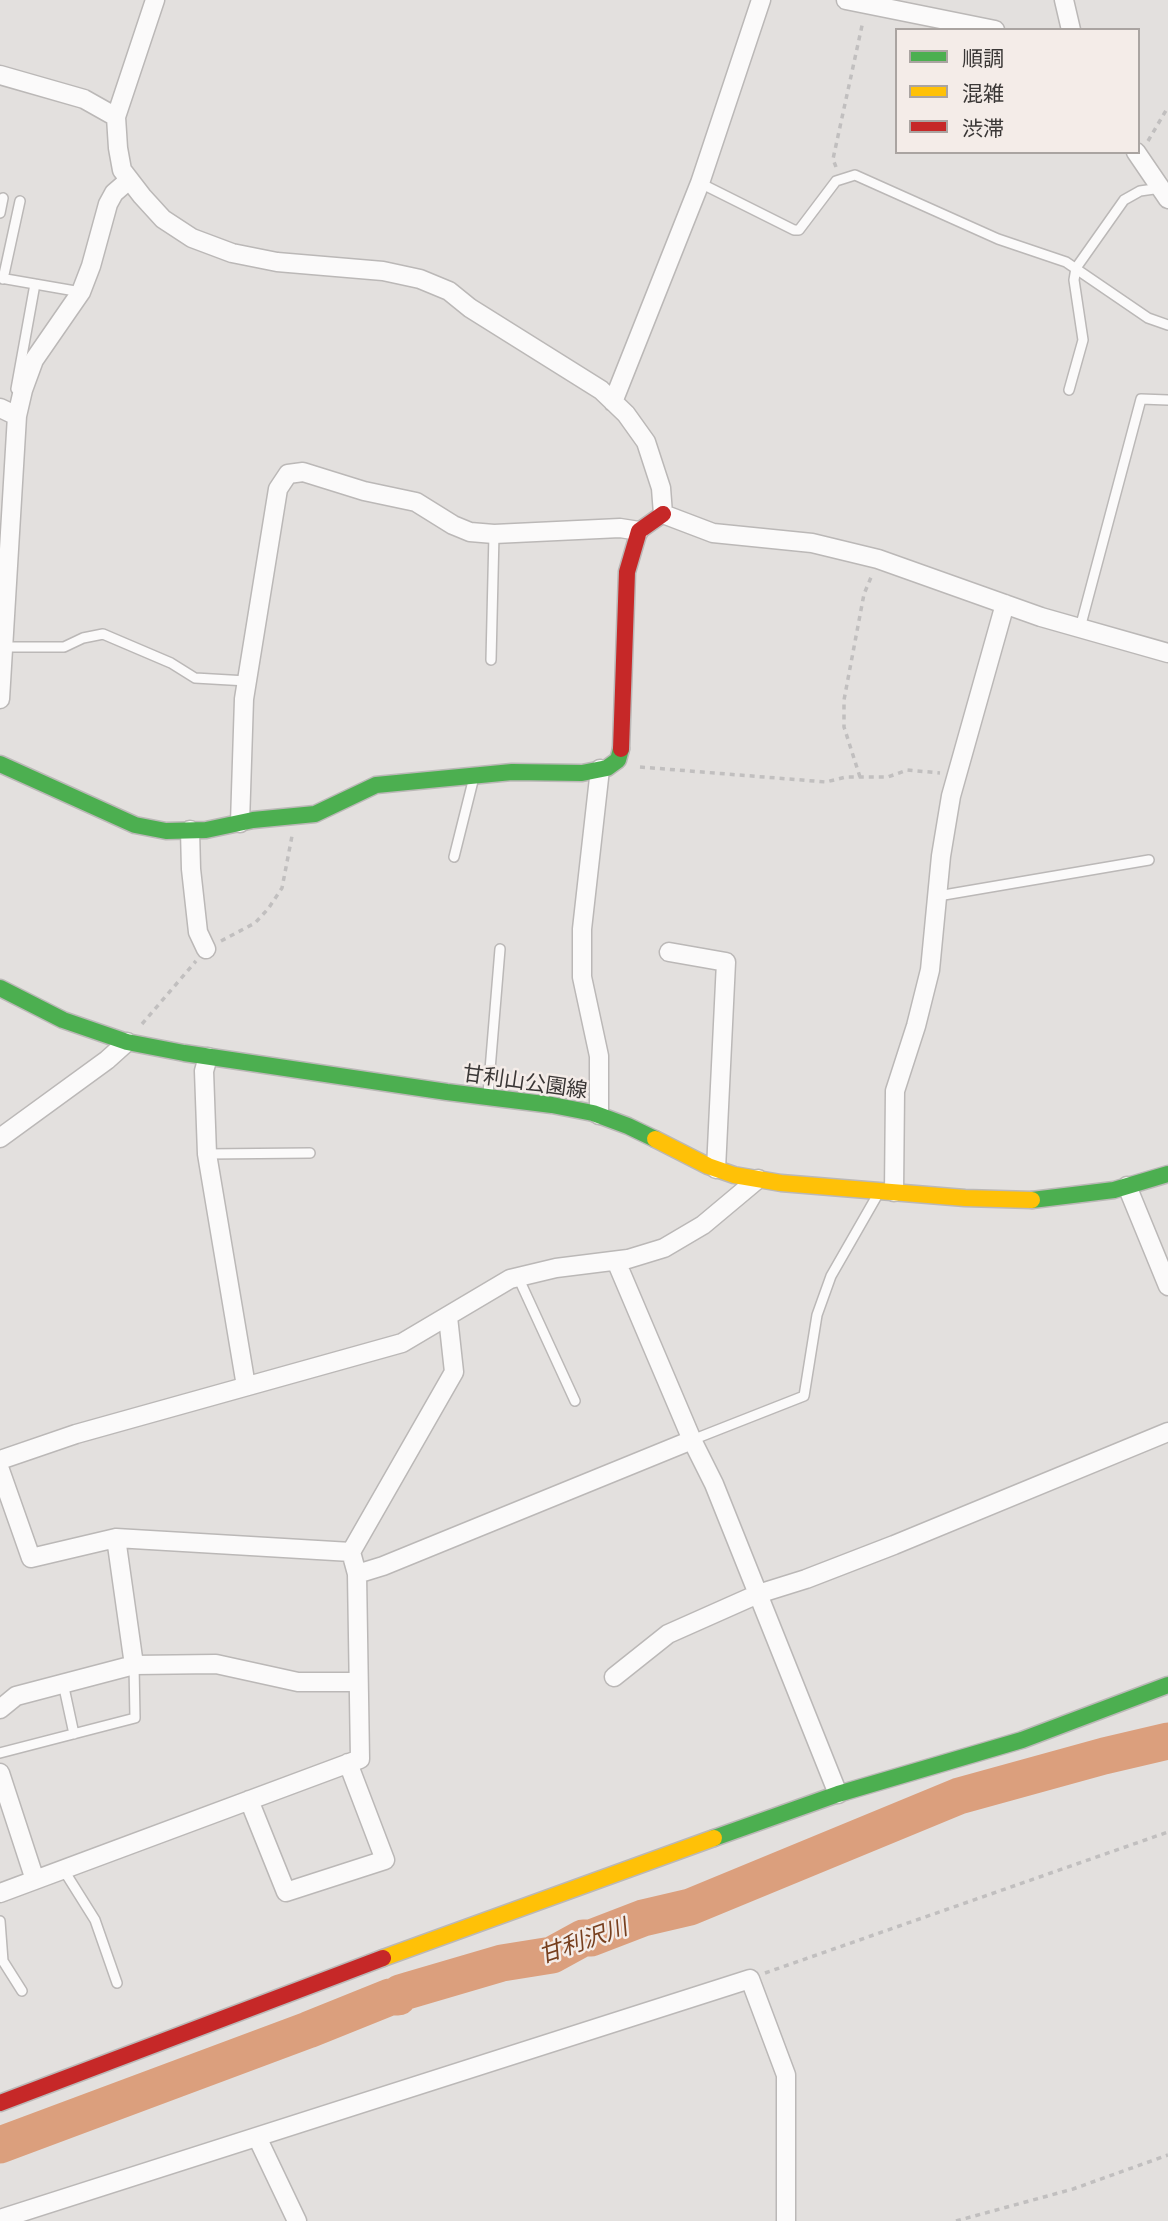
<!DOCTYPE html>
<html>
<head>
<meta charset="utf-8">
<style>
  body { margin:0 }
  #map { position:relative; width:1168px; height:2221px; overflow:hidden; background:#e3e0de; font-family:Ubuntu,"Noto Sans JP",sans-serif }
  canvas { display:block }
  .legend { position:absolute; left:895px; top:28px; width:245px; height:126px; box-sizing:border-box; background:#f4ece8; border:2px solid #aaa4a1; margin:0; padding:9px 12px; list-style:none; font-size:21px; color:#3a3736 }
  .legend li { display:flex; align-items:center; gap:14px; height:35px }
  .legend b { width:35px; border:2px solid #aaa4a1 }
</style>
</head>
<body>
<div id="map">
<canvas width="1168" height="2221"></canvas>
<ul class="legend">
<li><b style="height:9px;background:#4caf50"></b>順調</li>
<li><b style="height:9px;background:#ffc107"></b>混雑</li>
<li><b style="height:9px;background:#c62828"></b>渋滞</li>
</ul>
</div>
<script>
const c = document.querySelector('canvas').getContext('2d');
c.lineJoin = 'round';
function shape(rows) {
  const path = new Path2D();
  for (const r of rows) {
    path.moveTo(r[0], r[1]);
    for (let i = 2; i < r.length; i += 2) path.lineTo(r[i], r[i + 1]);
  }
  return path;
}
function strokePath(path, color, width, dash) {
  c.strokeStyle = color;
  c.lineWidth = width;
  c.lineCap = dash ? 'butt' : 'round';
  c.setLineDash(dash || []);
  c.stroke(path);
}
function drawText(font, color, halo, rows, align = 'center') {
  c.font = font + ' Ubuntu,"Noto Sans JP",sans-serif';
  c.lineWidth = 5;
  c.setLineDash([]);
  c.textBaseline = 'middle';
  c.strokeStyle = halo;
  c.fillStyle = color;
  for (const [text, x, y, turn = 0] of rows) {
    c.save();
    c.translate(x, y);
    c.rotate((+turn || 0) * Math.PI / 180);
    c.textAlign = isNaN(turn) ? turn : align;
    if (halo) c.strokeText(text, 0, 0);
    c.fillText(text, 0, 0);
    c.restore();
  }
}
const river = shape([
  [0,2145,308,2030,390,1997,398,1997,400,1993,410,1990,502,1963,552,1955,583,1938,591,1938,643,1918,690,1907,959,1796,1104,1756,1168,1741]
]);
const path = shape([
  [1148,141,1168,107],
  [836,167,833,159,863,21],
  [640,767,826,782,846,777,888,777,907,770,940,773],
  [860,777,844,727,844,700,864,594,872,575],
  [221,941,255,923,268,909,282,888,292,836],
  [142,1024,196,961],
  [765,1973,1168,1832],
  [956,2221,1073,2189,1168,2155]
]);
const lane = shape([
  [700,183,794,230,799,230,836,181,855,175,998,239,1066,262,1148,318,1168,325],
  [0,213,3,198],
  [0,278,81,292],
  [3,279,20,201],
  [16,389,35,284],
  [1069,390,1083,340,1074,280,1076,268,1124,200,1140,191,1161,188],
  [1080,628,1141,399,1168,400],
  [3,647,64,647,83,638,103,634,171,663,195,678,247,681],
  [491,660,494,534],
  [454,857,474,777],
  [938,896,1149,860],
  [488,1094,500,949],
  [207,1154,310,1153],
  [518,1277,575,1401],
  [692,1440,804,1396,817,1315,831,1276,878,1194],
  [63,1683,74,1734],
  [0,1753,135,1718,134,1665],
  [63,1869,95,1920,117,1983],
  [0,1921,3,1961,22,1991]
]);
const street = shape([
  [155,0,116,117,118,148,122,170,142,196,163,219,192,238,232,253,277,262,383,271,420,279,449,291,470,308,601,390,626,414,646,442,661,488,663,514,713,533,812,543,878,559,1041,617,1168,653],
  [846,0,995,30],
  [1064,0,1071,30],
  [0,75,84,99,116,117],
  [1136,152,1168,199],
  [613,402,700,183,761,0],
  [0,408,17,416],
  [0,699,17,416,23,390,34,360,81,292,91,266,108,204,114,193,129,180],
  [240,823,244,699,278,489,288,474,303,472,364,491,416,502,453,525,470,532,494,534,620,528,639,531],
  [190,830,191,869,198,932,206,949],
  [669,952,726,962,716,1169],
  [208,1057,204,1071,207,1154,246,1386],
  [599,1115,599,1056,582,977,582,929,600,769],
  [0,1138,107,1060,127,1042],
  [1127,1186,1168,1286],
  [894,1192,895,1091,916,1026,930,970,941,856,951,796,1005,604],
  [616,1261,692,1440,714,1484,758,1594,806,1579,894,1545,1168,1432],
  [448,1317,454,1372,351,1552,357,1574,383,1566,692,1440],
  [0,1460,76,1434,402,1343,510,1279,556,1268,628,1259,664,1248,703,1225,758,1179],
  [0,1470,31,1558,116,1538,351,1552],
  [116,1538,134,1665,216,1664,298,1682,358,1682],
  [614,1677,668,1634,758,1594,838,1794],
  [0,1709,16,1696,134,1665],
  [0,1773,35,1880],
  [249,1800,286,1892,385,1860,348,1763],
  [0,1893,360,1759,357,1574],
  [257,2137,297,2221],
  [0,2219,750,1979,786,2075,786,2221]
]);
const fast = shape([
  [0,764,135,825,166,831,206,830,253,820,315,814,376,785,512,772,582,773,607,768,618,760,621,749],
  [0,988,63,1020,127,1042,184,1053,447,1092,552,1105,593,1113,628,1126,655,1139],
  [1032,1200,1114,1190,1168,1174],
  [714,1838,838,1794,1022,1740,1168,1685]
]);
const slow = shape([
  [655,1139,708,1166,734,1175,781,1183,965,1198,1032,1200],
  [383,1958,714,1838]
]);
const jam = shape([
  [621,749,627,572,639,531,663,514],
  [0,2103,383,1958]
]);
const streetNames = [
  ["甘利山公園線",525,1082,8]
];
const waterNames = [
  ["甘利沢川",583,1941,-19]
];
strokePath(river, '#db9f7d', 37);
strokePath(lane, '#bbb8b7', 12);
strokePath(street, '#bbb8b7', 21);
strokePath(fast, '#bbb8b7', 19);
strokePath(slow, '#bbb8b7', 19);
strokePath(jam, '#bbb8b7', 19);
strokePath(path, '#c1bfbf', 3.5, [5, 5]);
strokePath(lane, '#fbfafa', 9);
strokePath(street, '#fbfafa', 18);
strokePath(fast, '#4caf50', 16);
strokePath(slow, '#ffc107', 16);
strokePath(jam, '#c62828', 16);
drawText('21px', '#3a3736', '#f4ece8', streetNames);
drawText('italic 23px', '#773f1e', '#f4ece8', waterNames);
</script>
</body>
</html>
